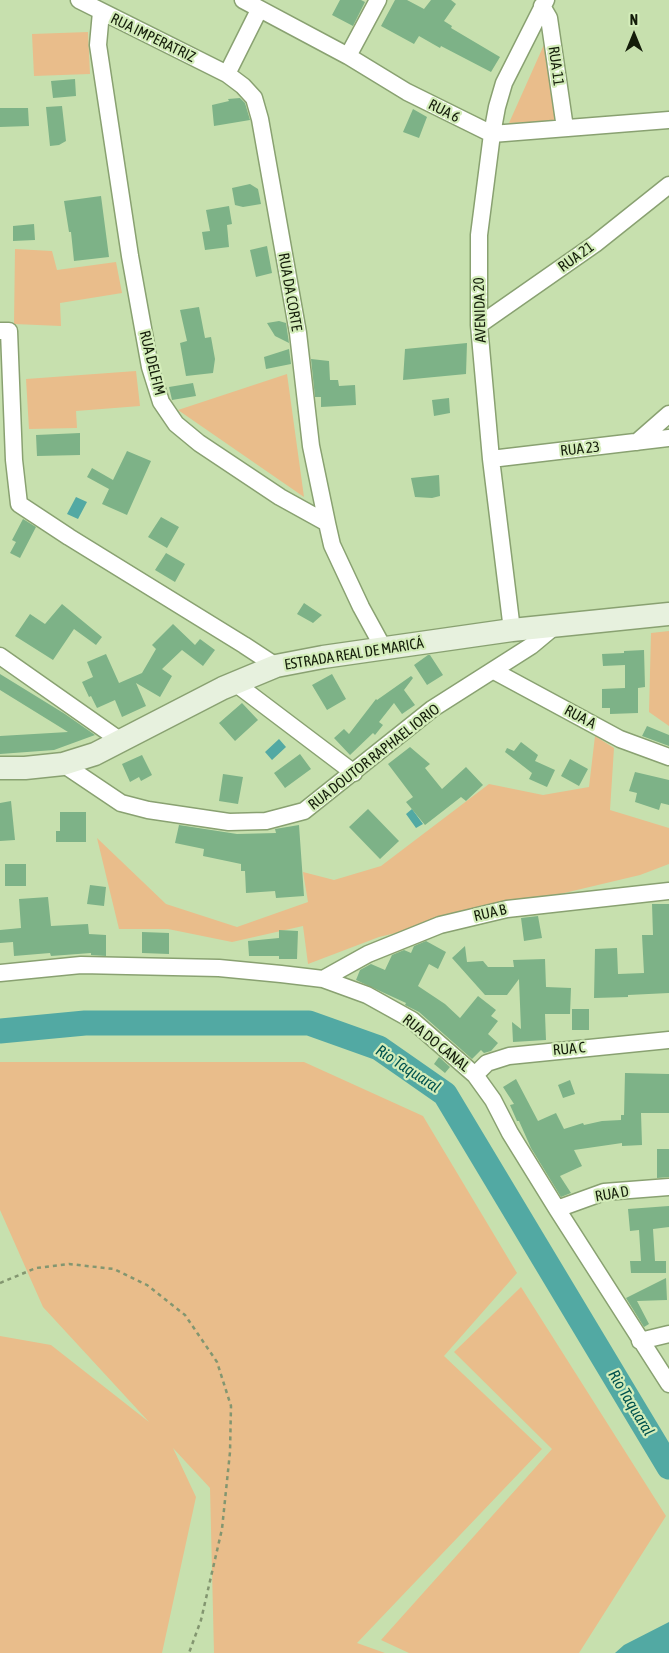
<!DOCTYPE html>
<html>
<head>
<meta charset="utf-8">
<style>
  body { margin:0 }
  #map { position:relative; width:669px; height:1653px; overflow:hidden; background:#c7e0ae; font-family:"Asap Condensed",sans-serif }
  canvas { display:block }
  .north { position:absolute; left:609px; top:10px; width:50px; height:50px; -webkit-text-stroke:4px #d4edba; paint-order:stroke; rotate:0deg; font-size:14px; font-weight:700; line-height:20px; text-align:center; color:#141d0a }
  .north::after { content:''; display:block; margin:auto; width:18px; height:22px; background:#141d0a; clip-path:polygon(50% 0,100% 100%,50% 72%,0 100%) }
</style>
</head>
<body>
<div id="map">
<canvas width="669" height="1653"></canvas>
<div class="north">N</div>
</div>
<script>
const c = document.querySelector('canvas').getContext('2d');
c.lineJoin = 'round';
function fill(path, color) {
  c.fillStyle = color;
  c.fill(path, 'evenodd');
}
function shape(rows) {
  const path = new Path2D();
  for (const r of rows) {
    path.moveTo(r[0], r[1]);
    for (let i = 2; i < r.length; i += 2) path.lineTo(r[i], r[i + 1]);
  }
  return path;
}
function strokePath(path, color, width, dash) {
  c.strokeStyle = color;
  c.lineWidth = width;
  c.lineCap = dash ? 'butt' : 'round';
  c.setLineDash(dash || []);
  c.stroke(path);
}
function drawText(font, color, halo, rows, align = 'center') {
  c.font = font + ' "Asap Condensed",sans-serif';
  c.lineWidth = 4.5;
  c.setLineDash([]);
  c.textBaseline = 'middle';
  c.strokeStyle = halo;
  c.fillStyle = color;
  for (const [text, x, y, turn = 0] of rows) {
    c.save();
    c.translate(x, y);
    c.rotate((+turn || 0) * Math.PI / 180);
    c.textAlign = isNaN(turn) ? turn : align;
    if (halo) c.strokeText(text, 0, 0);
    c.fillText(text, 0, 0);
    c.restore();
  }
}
const green = shape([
  [88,32,90,74,34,76,32,34],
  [547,38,557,121,509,123],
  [15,249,52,251,57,270,116,262,122,293,60,303,61,326,14,324],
  [136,371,140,406,76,411,77,428,29,429,26,379],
  [287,374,304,497,178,410],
  [669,631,669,726,649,712,651,633],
  [595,736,614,748,610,810,669,828,669,864,640,875,379,937,308,964,303,926,232,942,168,929,119,929,97,838,166,904,237,927,308,902,303,872,334,880,381,866,489,784,543,795,589,787],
  [0,1062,304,1062,423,1116,517,1273,444,1356,542,1449,357,1643,385,1653,214,1653,210,1488,173,1448,196,1497,162,1653,0,1653,0,1336,51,1345,149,1422,43,1307,0,1210],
  [521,1287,666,1516,579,1653,409,1653,381,1640,552,1449,454,1352]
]);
const water = shape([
  [76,497,87,502,78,519,67,514],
  [279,739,286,747,272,760,265,752],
  [412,809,423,824,416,828,406,814],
  [669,1622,669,1653,615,1653,624,1645]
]);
const river = shape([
  [0,1031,85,1023,309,1023,379,1048,445,1094,669,1467]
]);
const building = shape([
  [340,0,361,0,365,2,353,26,332,15],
  [395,0,407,0,424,9,431,0,451,0,456,4,444,21,452,26,451,28,500,57,491,72,441,46,440,48,419,36,414,44,381,26],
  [75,79,76,96,53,98,51,81],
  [240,98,245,103,250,120,214,126,212,105,229,101,228,99],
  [62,106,66,141,59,145,50,146,46,107],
  [0,108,28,108,29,126,0,127],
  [413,109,427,117,419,138,403,132],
  [250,184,258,189,261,204,243,207,235,205,232,188],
  [101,196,109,257,74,261,71,232,69,232,64,201],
  [229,206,232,224,227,225,229,247,205,250,202,232,210,231,206,210],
  [34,224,35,240,13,241,13,226],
  [267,246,272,273,256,277,250,250],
  [199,307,205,338,211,337,215,359,213,373,186,376,180,343,187,341,180,310],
  [279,321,286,323,289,343,275,336,267,323],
  [467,343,466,374,403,380,405,349],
  [289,349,291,364,266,369,264,357],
  [311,359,329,361,330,380,338,380,339,386,355,385,356,405,321,407,321,397,315,397],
  [193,383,196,396,172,400,169,387],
  [449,398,450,413,434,416,432,400],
  [80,433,80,455,37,456,36,435],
  [127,451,151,461,127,515,102,504,109,489,87,477,92,468,113,480],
  [439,475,440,496,432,498,415,497,411,478],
  [161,517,179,527,167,548,148,537],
  [23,519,36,527,20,558,10,553,16,542,12,540],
  [166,553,185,564,175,582,155,570],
  [304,603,322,615,313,623,297,614],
  [62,604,102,637,96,645,74,629,53,660,15,636,30,614,45,624],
  [173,624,195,645,200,639,215,650,203,666,182,650,162,669,172,676,160,697,136,683,146,706,122,717,115,700,97,708,91,696,89,697,82,682,93,677,87,662,106,654,119,683,142,673,156,649,152,645],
  [644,650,645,687,638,688,638,713,610,714,610,708,602,708,602,689,625,688,625,665,603,666,602,654,624,653,624,651],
  [428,655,430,655,443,675,427,685,414,665],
  [0,674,65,714,95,735,54,750,0,754,0,736,68,732,0,690],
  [332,674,346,699,327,710,312,685],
  [411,676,413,678,404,690,415,705,402,714,394,703,379,722,383,725,375,735,373,733,350,755,334,738,344,729,349,734,376,699,377,700],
  [242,703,258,720,235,741,219,723],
  [647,726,669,735,669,746,642,736],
  [521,742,538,755,535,761,555,770,547,787,529,779,532,773,505,752,507,748,514,751],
  [410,747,430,764,425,768,442,789,466,767,483,785,466,801,461,797,425,825,406,802,413,797,388,764],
  [300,754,311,769,285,788,274,773],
  [142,755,152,775,141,781,139,777,130,782,122,764],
  [570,759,588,769,579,786,561,776],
  [635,772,669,780,669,805,661,803,659,810,635,802,637,793,629,791],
  [223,774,243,777,238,804,219,801],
  [11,801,15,840,0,841,0,803],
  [368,809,399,841,380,859,349,827],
  [60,812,86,812,86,842,56,842,56,831,60,831],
  [179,825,237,834,276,833,275,829,299,825,304,896,276,898,275,891,246,893,245,871,241,871,241,864,203,856,204,849,175,843],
  [5,864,26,864,26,886,5,886],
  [90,885,106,887,104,906,87,904],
  [48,897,51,926,88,924,89,934,106,935,106,956,91,955,91,953,51,956,50,953,14,956,13,942,0,943,0,930,21,928,19,899],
  [652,904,669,904,669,993,628,995,628,997,594,998,595,949,617,948,618,974,644,973,642,935,653,935],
  [538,916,542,938,524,941,521,918],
  [279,930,298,931,297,959,279,959,279,956,249,956,248,941,279,938],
  [142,932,169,933,169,954,142,953],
  [426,941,446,952,438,969,429,964,418,986,445,1004,460,1018,478,996,496,1010,491,1016,498,1021,488,1034,498,1043,491,1051,484,1053,481,1050,472,1059,419,1012,405,1005,406,1003,356,980,360,970,371,964,385,970,392,955,404,950,411,953,414,946],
  [465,946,467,962,483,961,488,967,514,967,513,960,545,959,546,987,571,988,570,1014,545,1014,546,1040,513,1042,512,1022,521,1029,519,979,507,995,485,995,452,958],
  [572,1009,589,1009,589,1030,572,1030],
  [439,1057,450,1067,445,1073,434,1064],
  [625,1073,669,1074,669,1113,641,1113,642,1145,622,1146,622,1143,574,1150,582,1166,560,1176,571,1193,561,1197,531,1148,519,1121,517,1121,510,1105,514,1104,503,1087,516,1079,538,1121,556,1113,564,1129,583,1123,584,1125,602,1121,621,1120,621,1115,624,1115],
  [570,1080,575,1094,563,1098,558,1085],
  [657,1149,669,1149,669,1177,657,1178],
  [669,1206,669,1227,653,1229,655,1261,666,1261,666,1273,631,1273,630,1261,641,1261,639,1230,630,1231,628,1209],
  [666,1278,667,1300,637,1301,649,1324,644,1327,626,1298]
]);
const path = shape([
  [0,1283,36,1268,69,1264,114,1269,147,1285,185,1315,217,1362,231,1406,230,1452,222,1529,201,1620,189,1653]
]);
const minor = shape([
  [79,0,227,74,243,86,254,98,260,119,298,333,311,446,327,523],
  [243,0,348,56,407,92,492,134,669,120],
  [542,6,549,18,565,128],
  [101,12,98,45,130,256,150,367,161,402,176,424,199,443,280,497,327,523,332,545,361,607,384,649],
  [348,56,378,0],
  [227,74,259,10],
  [479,325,595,244,669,185],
  [0,331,9,331,14,460,19,504,69,537,244,645,276,666],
  [637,442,669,414],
  [491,459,669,438],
  [512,630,491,459,479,325,479,235,492,134,497,107,504,83,546,0],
  [0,656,121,741],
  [494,671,620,739,669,757],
  [235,683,354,773],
  [63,764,121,803,148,810,229,822,266,821,304,811,432,709,531,646,555,626],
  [0,973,81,965,219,968,281,974,323,979,367,995,412,1020,475,1075,493,1100,510,1133,557,1209,669,1384],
  [323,979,368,954,440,925,507,909,669,891],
  [475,1075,487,1063,509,1056,669,1040],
  [557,1209,604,1192,669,1187],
  [640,1341,669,1334]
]);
const secondary = shape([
  [0,768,25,768,63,764,95,754,223,688,276,666,323,657,512,630,669,614]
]);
const streetNames = [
  ["RUA IMPERATRIZ",153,38,26],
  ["RUA 11",556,66,82],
  ["RUA 6",444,111,27],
  ["RUA 21",576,257,-36],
  ["RUA DA CORTE",290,292,80],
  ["AVENIDA 20",480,310,-92],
  ["RUA DELFIM",152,363,76],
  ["RUA 23",580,449,-6],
  ["ESTRADA REAL DE MARICÁ",354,654,-9],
  ["RUA A",580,717,28],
  ["RUA DOUTOR RAPHAEL IORIO",374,757,-38],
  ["RUA B",490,913,-13],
  ["RUA DO CANAL",436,1043,39],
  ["RUA C",569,1049,-5],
  ["RUA D",612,1194,-10]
];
const waterNames = [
  ["Rio Taquaral",408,1069,33],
  ["Rio Taquaral",631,1403,59]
];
fill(green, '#e9bd8b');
fill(water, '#52a9a3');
strokePath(river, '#52a9a3', 25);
fill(building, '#7db287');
strokePath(minor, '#89a171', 19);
strokePath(secondary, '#89a171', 25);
strokePath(path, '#839670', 2.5, [4, 4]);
strokePath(minor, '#fff', 16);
strokePath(secondary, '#e7f1de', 22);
drawText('15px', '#141d0a', '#d4edba', streetNames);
drawText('italic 16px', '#02534f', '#d4edba', waterNames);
</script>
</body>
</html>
